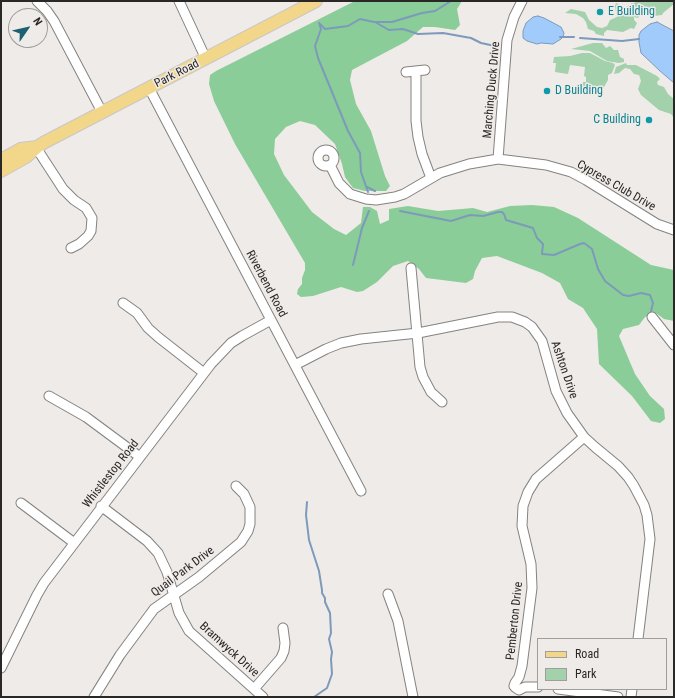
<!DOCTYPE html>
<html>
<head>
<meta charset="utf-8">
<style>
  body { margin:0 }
  #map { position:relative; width:675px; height:698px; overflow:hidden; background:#efebe8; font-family:"Roboto Condensed",sans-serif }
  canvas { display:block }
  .frame { position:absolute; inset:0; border:2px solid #2a2827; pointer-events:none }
  .legend { position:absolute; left:537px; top:638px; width:130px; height:52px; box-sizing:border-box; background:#efebe8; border:1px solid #a09d9b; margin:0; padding:5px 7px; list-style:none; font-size:12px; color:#2a2827 }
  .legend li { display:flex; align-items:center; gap:8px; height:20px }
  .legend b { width:20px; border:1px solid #a09d9b }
  .north { position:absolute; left:8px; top:8px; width:40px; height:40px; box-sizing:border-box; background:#efebe8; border:1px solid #a09d9b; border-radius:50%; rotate:56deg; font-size:11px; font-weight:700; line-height:16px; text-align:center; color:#2a2827 }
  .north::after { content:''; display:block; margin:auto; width:14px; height:18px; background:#1b6172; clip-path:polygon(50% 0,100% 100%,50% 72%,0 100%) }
</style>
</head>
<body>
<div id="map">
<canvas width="675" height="698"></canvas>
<div class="frame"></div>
<ul class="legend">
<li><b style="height:5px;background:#f2d78b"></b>Road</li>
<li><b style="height:11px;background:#a3d1ac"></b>Park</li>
</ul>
<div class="north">N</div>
</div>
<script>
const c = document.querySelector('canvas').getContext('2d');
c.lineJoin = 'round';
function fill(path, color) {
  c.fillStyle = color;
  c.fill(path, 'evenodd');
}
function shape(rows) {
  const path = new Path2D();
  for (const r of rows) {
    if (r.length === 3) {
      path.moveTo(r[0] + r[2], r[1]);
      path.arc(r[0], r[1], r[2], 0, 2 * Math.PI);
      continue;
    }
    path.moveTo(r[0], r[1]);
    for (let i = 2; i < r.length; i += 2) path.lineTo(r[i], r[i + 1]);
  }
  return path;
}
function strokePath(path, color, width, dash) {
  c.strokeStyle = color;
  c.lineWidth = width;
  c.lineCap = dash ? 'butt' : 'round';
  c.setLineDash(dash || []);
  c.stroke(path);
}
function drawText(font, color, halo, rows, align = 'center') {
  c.font = font + ' "Roboto Condensed",sans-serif';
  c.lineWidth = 3;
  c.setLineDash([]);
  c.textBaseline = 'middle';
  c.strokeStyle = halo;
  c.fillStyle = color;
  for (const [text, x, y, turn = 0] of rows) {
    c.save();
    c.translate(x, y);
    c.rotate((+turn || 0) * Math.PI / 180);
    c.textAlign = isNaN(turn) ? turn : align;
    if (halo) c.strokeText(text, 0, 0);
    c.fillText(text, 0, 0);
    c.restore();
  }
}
const green = shape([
  [637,1,674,1,674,4,663,13,662,15,653,16,651,12,649,10,643,13,632,7,631,3,634,3],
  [616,3,619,4,618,8,620,10,623,10,629,5,634,11,641,14,638,18,634,17,634,20,637,23,634,29,631,28,623,32,607,30,604,33,604,36,596,34,594,31,588,29,586,22,583,18,576,14,565,13,571,9,585,12,589,20,597,27,602,28,607,26,610,20,617,17,615,6],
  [593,43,602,43,606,48,610,46,614,50,618,50,620,57,624,59,624,62,619,63,607,61,590,51,571,49],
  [582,53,590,53,605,61,613,63,615,65,612,73,608,75,608,80,600,94,592,91,582,90,583,82,586,82,586,77,584,76,585,67,570,65,568,74,555,72,556,63,553,63,554,57,570,56],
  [626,63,627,65,636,65,657,76,660,79,657,82,658,85,664,87,668,94,674,99,674,118,671,114,659,110,641,95,638,89,641,81,639,75,634,74,630,69,625,68,619,73,614,74,616,67]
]);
const forest = shape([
  [355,1,462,1,457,9,460,25,455,30,435,27,423,27,407,41,352,70,350,80,356,104,371,131,385,176,390,186,386,191,365,191,353,188,345,177,342,164,335,144,315,125,300,121,286,127,275,139,274,154,284,175,312,212,334,229,346,235,361,223,363,207,370,207,377,211,380,224,389,220,389,209,408,206,438,211,473,208,487,212,510,206,532,205,554,207,578,218,651,265,674,270,674,321,664,319,656,313,645,317,639,325,623,329,619,336,635,374,650,396,664,409,665,419,660,423,651,421,632,396,599,364,597,329,583,308,568,299,560,283,542,273,497,256,482,258,475,271,473,279,466,283,426,278,419,269,408,261,393,266,377,282,363,291,357,292,341,287,313,296,301,297,297,294,298,289,302,284,302,278,305,270,305,263,235,144,214,101,209,84,210,75,216,71]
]);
const water = shape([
  [538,16,544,18,561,27,564,33,563,37,561,39,553,44,541,43,537,44,527,41,523,38,523,31,526,23,533,17,538,16],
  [657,22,674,31,674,83,660,71,641,53,639,42,639,35,641,31,650,24,657,22]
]);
const stream = shape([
  [375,22,389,30,403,29,418,34,443,33,471,38,481,43,495,46],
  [319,23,321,29,315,46,318,58,348,131,360,153,361,172,368,192],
  [320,24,325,29,348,26,360,19,374,22,392,22,422,13,435,11,451,1],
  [560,37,574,37],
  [580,38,622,41,639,39],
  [367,187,375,191],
  [400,211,451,221,470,215,483,216,498,212,502,212,504,214,506,220,533,228,537,238,543,244,542,254,554,255,580,244,584,243,592,249,598,269,605,281,623,295,629,296,641,293,650,295,653,303,651,311],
  [353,265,362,228,369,211],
  [307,502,306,515,309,540,319,571,322,590,322,593,325,598,325,602,330,613,331,633,329,639,332,652,331,659,332,674,327,688,314,697]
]);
const minor = shape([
  [37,1,47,11,54,21,102,112],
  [179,1,206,59],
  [416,71,416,121,418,137,422,154,431,178],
  [406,72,425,70],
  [149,88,361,491],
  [37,147,39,152,63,189,74,200,86,208,92,218,91,231,88,236,79,244,71,248],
  [326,158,8],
  [498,159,507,40,514,17,522,1],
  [330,165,339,183,350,194,366,199,376,200,395,197,404,194,440,173,469,164,498,159,546,165,571,172,586,180,657,224,674,230],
  [411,268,420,367,423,377,431,392,442,402],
  [123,303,137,313,148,328,158,337,204,373],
  [652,317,674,345],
  [295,365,326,349,341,343,361,339,418,333,498,317,512,317,525,322,532,327,542,341,556,391,567,413,584,437,595,447,618,466,628,477,634,486,644,505,647,515,650,539,638,639],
  [49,396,86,417,140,457],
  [21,503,73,542],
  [101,506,147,541,158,553,167,572,179,613,189,631,263,697],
  [388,594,398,621,413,697],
  [1,668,37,595,44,583,211,364,231,343,242,336,271,320],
  [538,687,525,687,519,690,516,688,514,686,515,683,519,677,522,666,532,588,531,564,522,526,523,506,528,492,536,479,584,437],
  [254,689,281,658,284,651,285,643,283,628],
  [558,689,618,697],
  [94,697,120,655,154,609,199,577,241,542,248,531,250,524,250,507,244,494,236,486],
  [631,697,632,689]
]);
const major = shape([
  [1,160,21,149,37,147],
  [1,171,26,157,37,147,45,142,316,1]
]);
const markers = [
  [600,12,4,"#0f9aa8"],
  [547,91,4,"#0f9aa8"],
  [649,120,4,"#0f9aa8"]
];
const cultureNames = [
  ["E Building",608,12],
  ["D Building",555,91],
  ["C Building",641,120,"right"]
];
const streetNames = [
  ["Park Road",177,74,-27],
  ["Marching Duck Drive",492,90,-85],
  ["Cypress Club Drive",616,186,30],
  ["Riverbend Road",266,284,62],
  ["Ashton Drive",564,370,71],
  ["Whistlestop Road",111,474,-52],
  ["Quail Park Drive",183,572,-37],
  ["Pemberton Drive",515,621,-84],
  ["Bramwyck Drive",229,650,42]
];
fill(green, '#a3d1ac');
fill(forest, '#8acd98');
fill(water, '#a0cbfa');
strokePath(water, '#7d9abb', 1);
strokePath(stream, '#7d9abb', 2);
strokePath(minor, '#86827f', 11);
strokePath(major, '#c8c7c7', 14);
strokePath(minor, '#fff', 9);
strokePath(major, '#f2d78b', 12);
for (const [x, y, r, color] of markers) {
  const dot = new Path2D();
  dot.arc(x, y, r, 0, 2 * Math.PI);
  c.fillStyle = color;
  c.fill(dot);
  strokePath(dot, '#efebe8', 1.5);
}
drawText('12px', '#0d838f', '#efebe8', cultureNames, 'left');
drawText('12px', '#2a2827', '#efebe8', streetNames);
</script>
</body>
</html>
